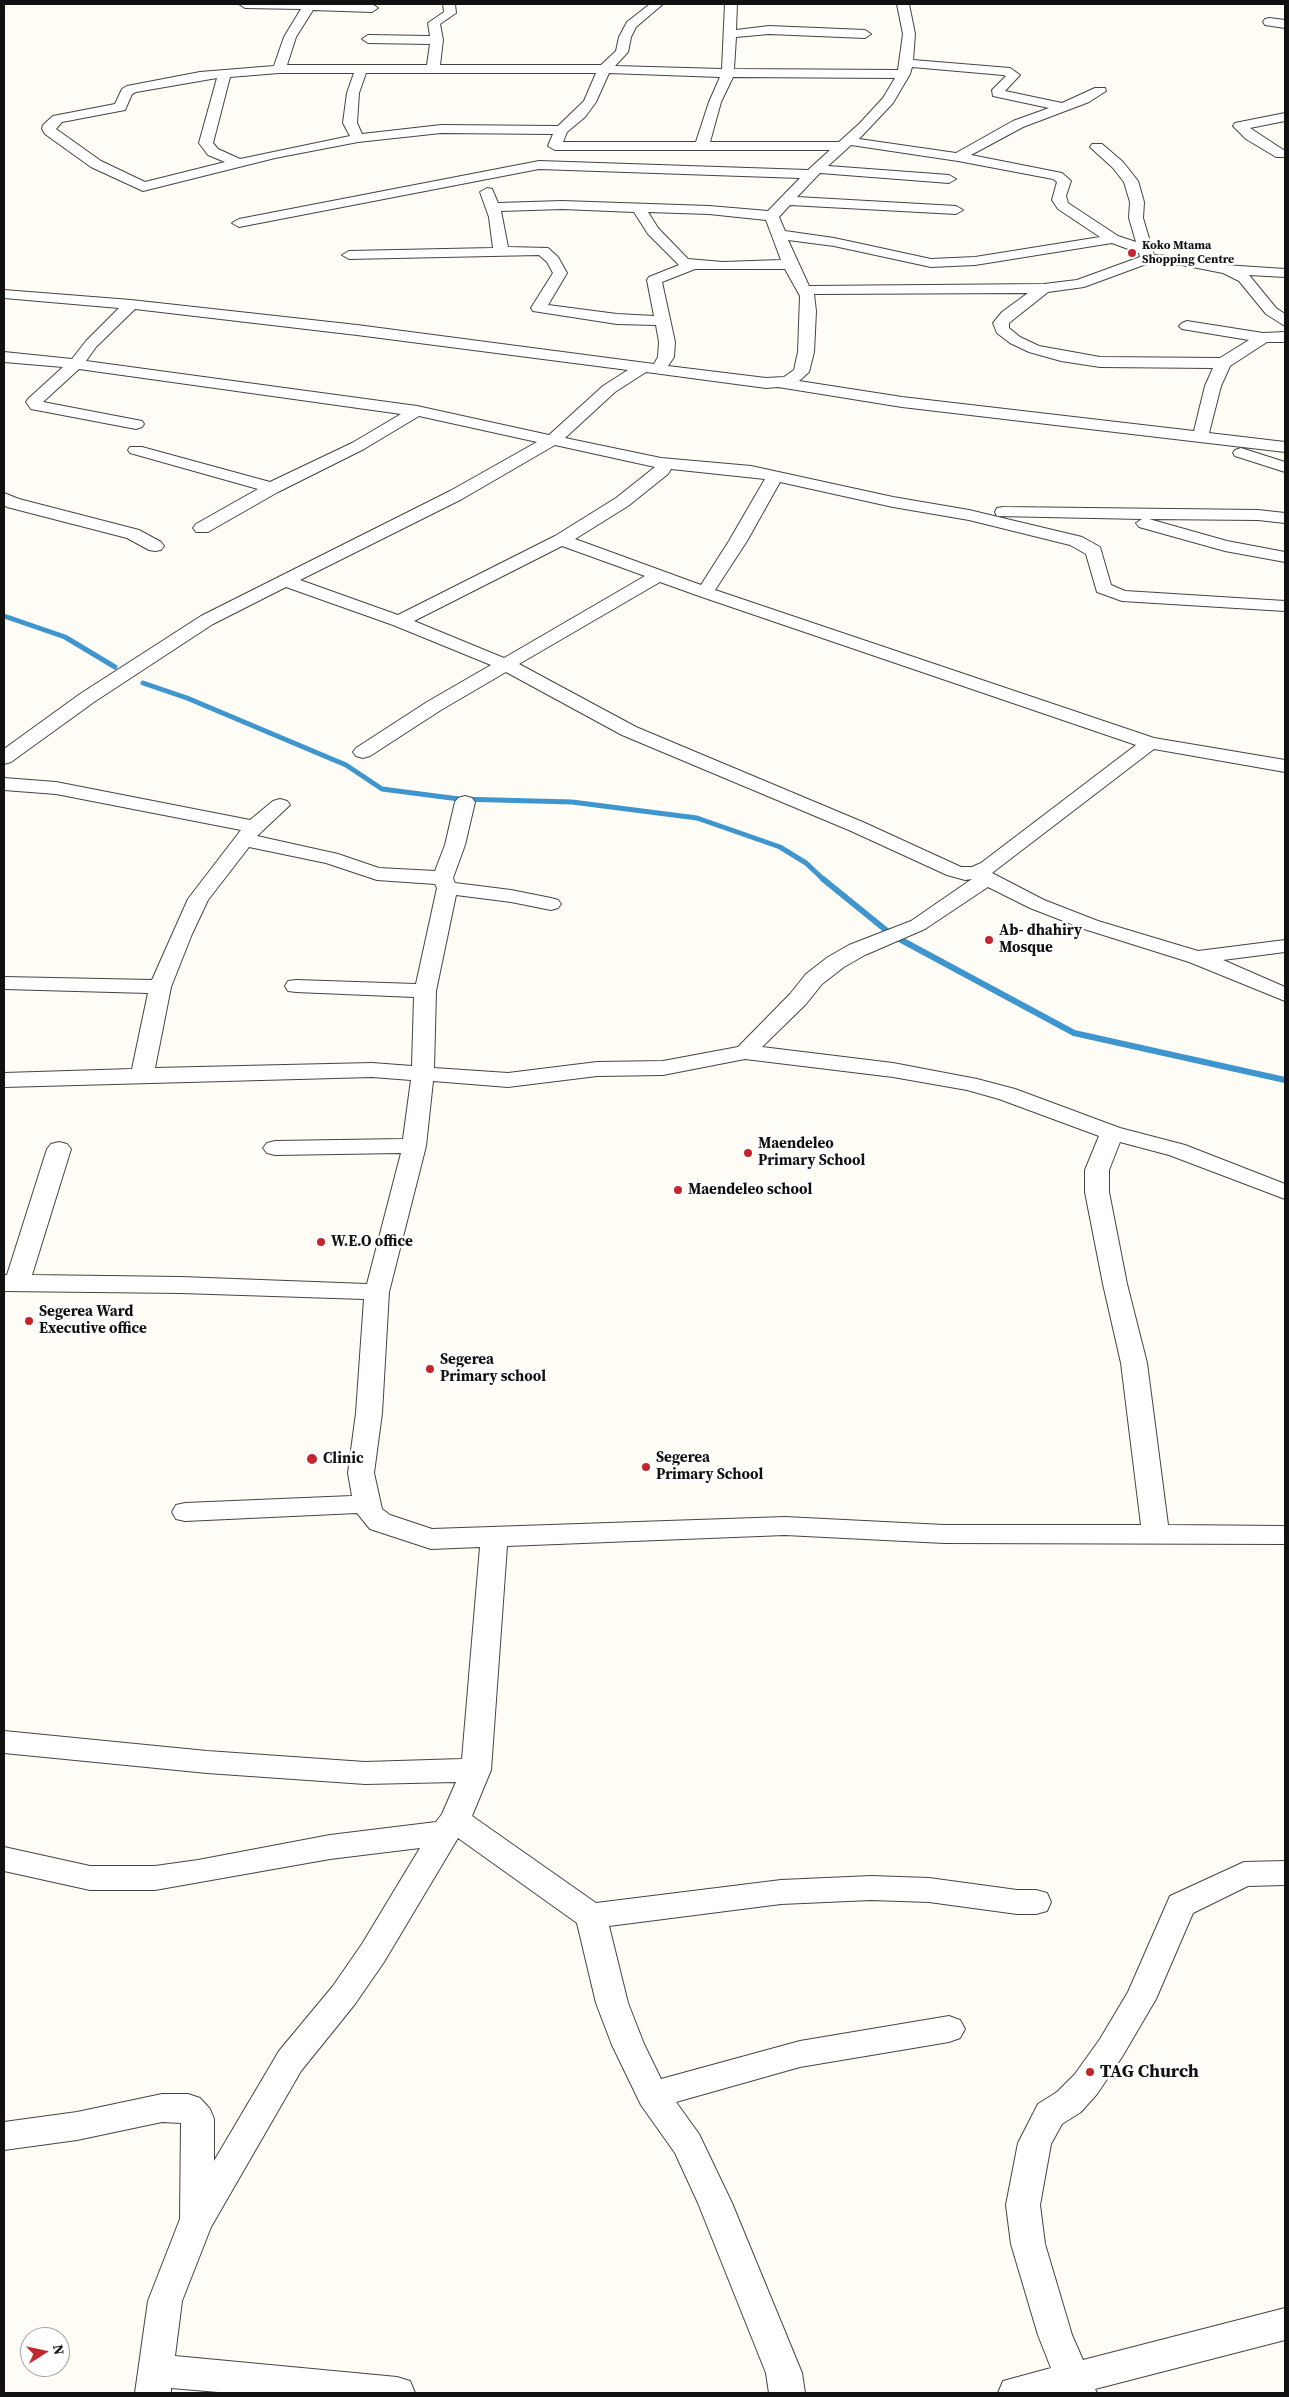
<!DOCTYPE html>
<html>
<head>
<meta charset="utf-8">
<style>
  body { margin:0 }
  #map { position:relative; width:1289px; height:2397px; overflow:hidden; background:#fffdf5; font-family:"Source Serif 4",serif }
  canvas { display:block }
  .frame { position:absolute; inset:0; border:5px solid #111; pointer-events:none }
  .north { position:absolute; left:20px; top:2327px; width:50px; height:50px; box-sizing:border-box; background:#fff; border:1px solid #a0a0a0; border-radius:50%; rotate:80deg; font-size:14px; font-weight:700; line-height:20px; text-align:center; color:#111 }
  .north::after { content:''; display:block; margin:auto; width:18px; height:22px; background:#c4262e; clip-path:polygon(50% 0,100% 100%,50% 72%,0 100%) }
</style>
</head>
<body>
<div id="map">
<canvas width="1289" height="2397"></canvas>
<div class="frame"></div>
<div class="north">N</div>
</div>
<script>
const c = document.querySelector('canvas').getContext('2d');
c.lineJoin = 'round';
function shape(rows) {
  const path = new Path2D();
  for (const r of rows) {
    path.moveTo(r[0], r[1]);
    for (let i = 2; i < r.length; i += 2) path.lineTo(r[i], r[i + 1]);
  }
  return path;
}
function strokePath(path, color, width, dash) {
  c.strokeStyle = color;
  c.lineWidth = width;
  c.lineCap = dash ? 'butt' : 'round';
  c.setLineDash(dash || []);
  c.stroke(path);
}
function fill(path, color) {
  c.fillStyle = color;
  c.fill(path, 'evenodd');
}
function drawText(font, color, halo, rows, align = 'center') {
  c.font = font + ' "Source Serif 4",serif';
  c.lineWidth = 5;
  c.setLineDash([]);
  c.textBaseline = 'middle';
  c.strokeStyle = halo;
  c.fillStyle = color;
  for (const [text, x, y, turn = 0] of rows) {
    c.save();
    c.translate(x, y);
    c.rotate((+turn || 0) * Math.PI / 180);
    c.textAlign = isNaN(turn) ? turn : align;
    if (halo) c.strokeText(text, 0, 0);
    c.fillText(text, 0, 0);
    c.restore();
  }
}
const streamFar1 = shape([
  [4,616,65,637,115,667],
  [143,683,187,698,346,765,382,789,459,799,572,802,697,818,780,847,806,863,824,880]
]);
const stream = shape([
  [823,879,892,935,1074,1033,1285,1080]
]);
const minor = shape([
  [239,4,372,4,378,8,372,12,313,10,296,37,287,65,427,65,430,44,368,43,362,39,368,35,430,36,428,23,444,12,443,4,455,4,456,13,440,24,443,40,440,65,601,65,616,51,619,37,627,22,650,4,663,4,636,27,631,37,628,52,615,66,722,69,725,4,737,4,736,30,769,26,865,30,871,34,865,38,769,34,736,37,734,69,898,70,903,34,897,4,909,4,915,34,913,60,1010,68,1020,75,1005,91,1062,103,1095,88,1105,88,1106,91,1089,102,1023,127,971,155,1062,173,1071,181,1066,196,1068,203,1118,236,1136,242,1129,218,1130,202,1124,182,1113,168,1090,147,1092,144,1102,144,1123,162,1138,181,1144,202,1143,218,1154,255,1182,257,1224,265,1285,269,1285,277,1249,275,1276,308,1285,314,1285,326,1266,314,1239,281,1223,273,1182,265,1149,263,1084,287,1048,292,1009,323,1009,328,1020,337,1039,346,1100,357,1220,358,1249,340,1182,329,1179,326,1182,323,1187,321,1263,333,1285,332,1285,342,1267,342,1230,366,1221,386,1209,433,1285,442,1285,452,902,407,778,387,766,388,646,372,615,392,565,438,661,458,751,466,893,497,969,510,1082,537,1100,547,1111,585,1125,591,1285,601,1285,611,1122,601,1097,592,1086,554,1070,545,969,520,893,507,780,482,747,541,715,590,1154,738,1285,760,1285,772,1154,749,992,873,1044,900,1098,921,1198,951,1285,940,1285,952,1223,960,1285,987,1285,1001,1189,962,1084,929,1030,908,988,887,925,929,865,955,844,967,822,984,806,1004,762,1047,893,1063,977,1079,1015,1089,1120,1128,1185,1145,1285,1184,1285,1199,1169,1155,1120,1142,1109,1170,1109,1192,1127,1284,1147,1363,1168,1525,1285,1526,1285,1544,944,1543,785,1535,507,1546,491,1770,472,1816,596,1903,781,1880,871,1876,929,1878,1017,1890,1036,1890,1047,1893,1051,1902,1047,1911,1036,1914,1017,1914,929,1902,871,1900,781,1904,609,1926,628,2003,644,2044,661,2079,800,2041,949,2016,960,2020,965,2029,960,2038,949,2042,800,2067,676,2102,699,2134,732,2203,802,2373,805,2393,769,2393,766,2373,698,2203,675,2153,641,2105,612,2045,596,2003,577,1923,458,1838,384,1962,355,2004,301,2071,211,2227,182,2301,175,2356,397,2377,410,2381,415,2393,230,2393,171,2388,171,2393,135,2393,148,2301,180,2219,181,2123,162,2122,77,2140,4,2150,4,2122,77,2112,162,2094,188,2094,200,2098,210,2109,214,2119,214,2161,279,2051,333,1986,362,1944,420,1848,330,1859,155,1890,90,1890,4,1871,4,1847,90,1866,155,1866,198,1860,330,1835,436,1822,442,1814,456,1782,365,1784,207,1773,4,1753,4,1731,207,1751,365,1762,462,1759,480,1547,431,1549,370,1529,357,1513,185,1521,176,1519,172,1512,176,1505,185,1503,352,1496,348,1473,356,1413,364,1299,181,1293,4,1291,4,1275,7,1275,47,1149,51,1144,59,1142,67,1144,71,1149,32,1275,181,1277,367,1284,401,1153,275,1155,267,1153,263,1148,267,1143,275,1141,403,1139,411,1080,372,1077,4,1087,4,1073,132,1069,148,993,4,989,4,977,152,980,188,899,241,830,56,794,4,790,4,778,56,782,250,820,273,801,280,799,287,801,290,805,257,836,338,854,379,868,435,871,445,845,455,802,458,798,465,796,472,798,475,802,465,845,453,878,455,883,511,890,551,898,558,900,561,904,558,908,551,910,511,902,456,895,436,991,434,1068,508,1073,597,1062,663,1061,738,1047,790,994,806,974,828,957,849,945,911,921,972,879,965,880,947,875,851,831,622,735,506,672,441,710,370,756,363,758,356,756,353,752,356,748,427,702,491,665,393,625,286,587,213,624,94,702,11,762,4,764,4,749,80,694,201,616,450,491,537,442,419,416,364,449,278,492,208,532,196,532,193,528,196,524,258,489,130,453,128,450,130,447,142,447,270,482,352,443,401,414,79,369,43,402,142,421,144,424,142,427,136,429,31,409,26,402,28,399,63,367,4,362,4,352,72,359,86,341,119,308,4,298,4,290,131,300,357,325,654,364,658,357,659,342,656,325,617,324,533,311,531,308,553,273,547,262,539,255,349,259,342,255,349,251,493,248,489,217,480,192,487,188,492,189,498,203,562,201,709,206,768,211,800,178,539,169,239,227,232,223,239,219,539,161,808,170,830,150,555,150,548,146,553,134,441,133,358,142,275,158,143,191,91,167,45,134,42,129,43,125,53,116,115,104,122,89,127,86,200,72,274,66,284,37,301,9,245,8,239,4],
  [912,67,1003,75,1006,76,992,90,993,96,1049,108,1013,121,956,153,859,139,893,103,910,74,912,67],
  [279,73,354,73,347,93,343,123,350,136,240,159,218,149,213,143,230,77,279,73],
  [366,73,596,73,584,101,558,126,441,125,362,134,357,123,359,93,366,73],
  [609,73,720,77,709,102,696,142,563,142,567,132,585,117,596,102,609,73],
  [733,77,895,78,883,98,860,123,839,142,710,142,721,102,733,77],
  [217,78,199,143,208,155,225,162,145,182,101,161,56,129,62,122,125,110,132,94,136,92,217,78],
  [851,145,958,161,1053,179,1057,182,1052,200,1058,209,1100,237,975,257,931,259,834,238,785,231,779,217,790,205,956,214,963,210,956,206,797,197,820,173,949,183,956,179,949,175,828,166,851,145],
  [562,209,634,212,648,234,679,265,649,277,647,280,654,316,617,314,548,305,567,273,558,257,548,248,508,247,501,211,562,209],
  [648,212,709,214,766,220,781,260,723,262,688,259,658,228,648,212],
  [788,240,834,246,931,267,975,265,1112,243,1139,253,1140,257,1077,280,1044,284,809,286,788,240],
  [695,269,785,269,800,296,798,352,794,370,784,377,766,378,668,366,674,357,675,342,662,282,695,269],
  [1028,293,1002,312,993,323,997,333,1010,343,1029,352,1061,361,1100,367,1213,368,1205,386,1194,431,902,397,799,381,809,372,814,352,816,311,814,294,1028,293],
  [135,309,357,335,628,370,603,386,549,435,417,406,86,361,96,347,135,309],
  [555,445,655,467,616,498,555,536,398,615,300,580,462,499,555,445],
  [671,469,765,479,729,541,701,585,575,539,628,506,668,474,671,469],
  [562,546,645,576,504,658,414,621,562,546],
  [660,582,699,596,1136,745,981,863,972,867,961,867,865,823,636,727,519,664,660,582],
  [249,847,326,863,377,880,435,884,437,888,416,984,296,980,288,981,285,986,288,991,296,992,414,997,412,1066,372,1063,155,1068,171,987,192,934,208,900,249,847],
  [745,1059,893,1077,967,1090,999,1099,1099,1136,1085,1170,1085,1192,1103,1284,1121,1363,1141,1525,944,1525,785,1517,432,1529,390,1515,382,1509,374,1473,382,1413,389,1292,426,1146,433,1081,508,1087,597,1076,663,1075,745,1059],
  [1269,18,1285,20,1285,28,1265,25,1263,22,1265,19,1269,18],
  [1285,113,1285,121,1250,128,1285,151,1285,157,1276,157,1246,139,1233,126,1235,123,1285,113],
  [1241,448,1285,462,1285,472,1235,456,1233,453,1235,450,1241,448],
  [4,493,19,499,139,530,161,542,164,546,161,550,155,551,149,550,127,538,7,507,4,505,4,493],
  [1003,507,1258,510,1285,513,1285,523,1258,520,1149,519,1227,541,1285,552,1285,562,1225,551,1139,527,1136,523,1142,519,997,516,995,512,997,508,1003,507],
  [1285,1861,1285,1885,1248,1886,1193,1913,1156,1999,1122,2057,1097,2094,1081,2112,1062,2124,1051,2144,1040,2205,1045,2244,1072,2335,1083,2360,1285,2308,1285,2340,1095,2389,1097,2393,998,2393,1003,2381,1051,2368,1038,2335,1011,2244,1006,2205,1018,2143,1038,2104,1057,2092,1075,2074,1100,2039,1128,1992,1170,1896,1244,1862,1285,1861]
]);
const markers = [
  [1132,253,5,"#c4262e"],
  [989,940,5,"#c4262e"],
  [748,1153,5,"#c4262e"],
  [678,1190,5,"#c4262e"],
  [321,1242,5,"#c4262e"],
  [29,1321,5,"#c4262e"],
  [430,1369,5,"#c4262e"],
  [312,1459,6,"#c4262e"],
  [646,1467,5,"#c4262e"],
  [1090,2072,5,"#c4262e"]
];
const farPoinames = [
  ["Koko Mtama",1142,246],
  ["Shopping Centre",1142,260]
];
const poiNames = [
  ["Ab- dhahiry",999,931],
  ["Mosque",999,948],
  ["Maendeleo",758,1144],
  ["Primary School",758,1161],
  ["Maendeleo school",688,1190],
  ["W.E.O office",331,1242],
  ["Segerea Ward",39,1312],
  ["Executive office",39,1329],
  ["Segerea",440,1360],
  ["Primary school",440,1377],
  ["Segerea",656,1458],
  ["Primary School",656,1475],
  ["Clinic",323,1459]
];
const nearPoinames = [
  ["TAG Church",1100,2072]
];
strokePath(streamFar1, '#3f96cf', 5);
strokePath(stream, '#3f96cf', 6);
strokePath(minor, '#444', 2);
fill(minor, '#fff');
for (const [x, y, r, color] of markers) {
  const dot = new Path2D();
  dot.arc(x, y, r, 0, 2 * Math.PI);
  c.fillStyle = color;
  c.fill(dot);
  strokePath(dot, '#fff', 2);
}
drawText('bold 12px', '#111', '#fff', farPoinames, 'left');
drawText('bold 15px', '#111', '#fff', poiNames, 'left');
drawText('bold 18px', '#111', '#fff', nearPoinames, 'left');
</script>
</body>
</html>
